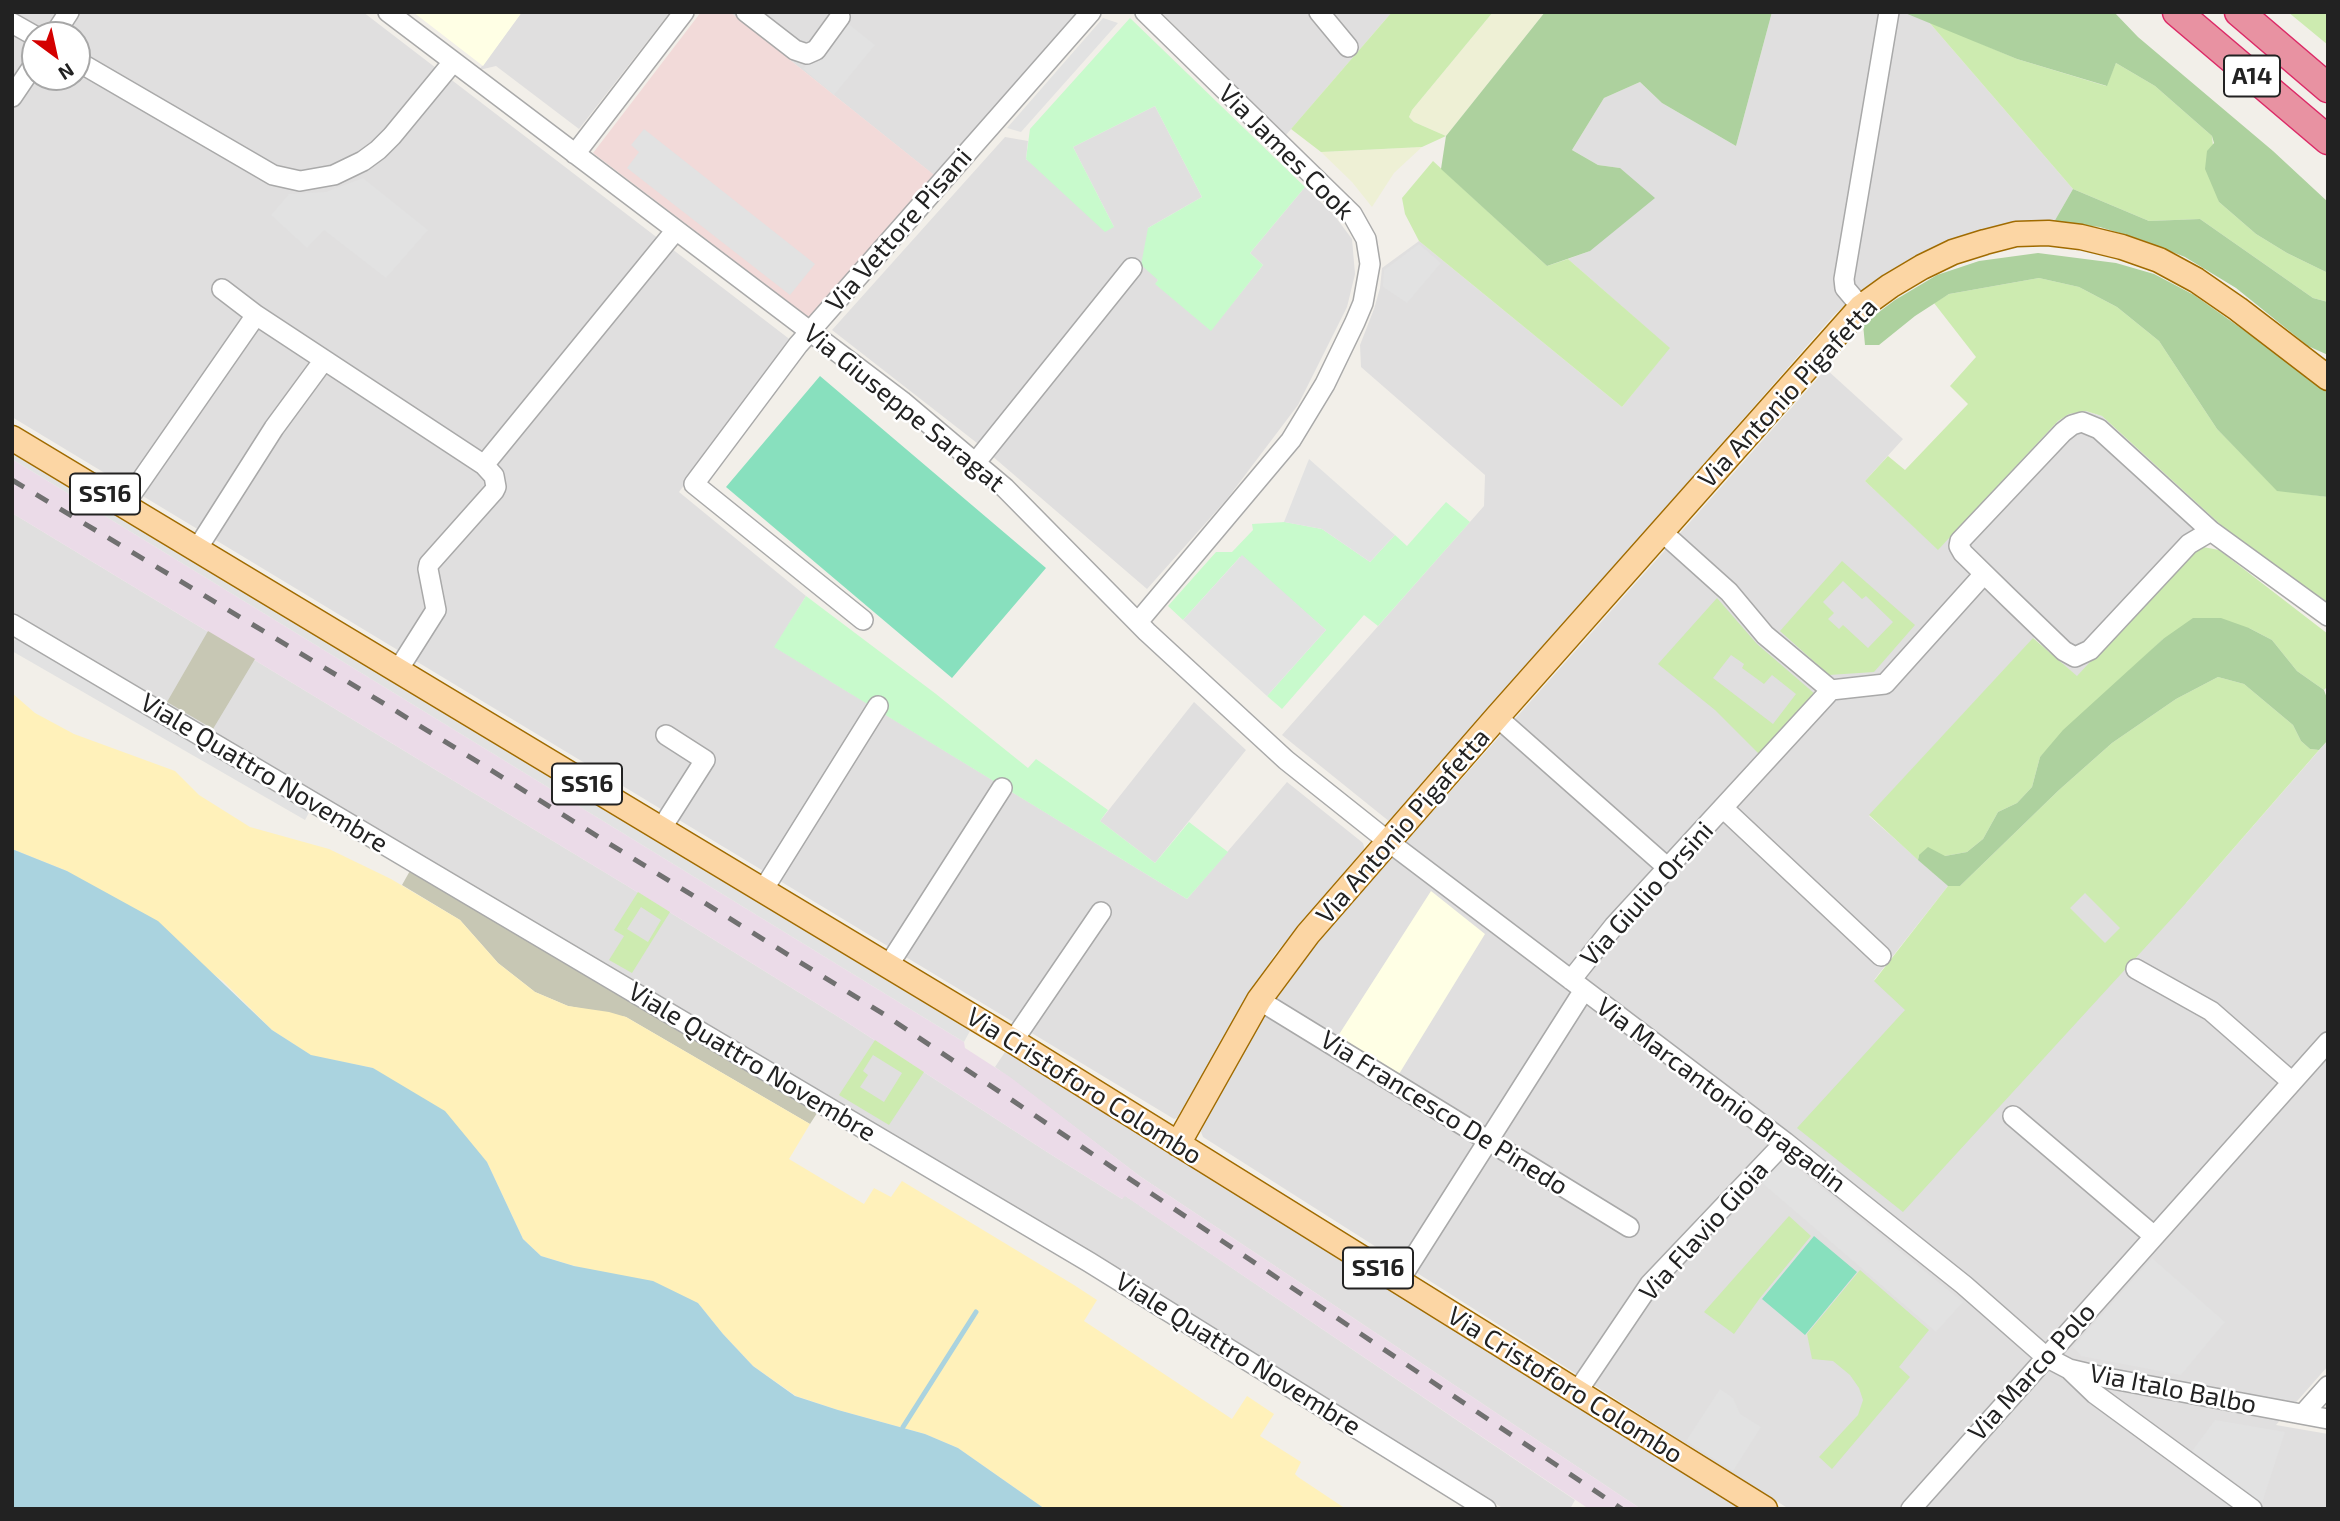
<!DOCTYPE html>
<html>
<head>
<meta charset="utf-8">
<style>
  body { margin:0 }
  #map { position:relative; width:2340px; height:1521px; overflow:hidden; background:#f2efe9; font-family:"Exo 2",sans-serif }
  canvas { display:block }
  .frame { position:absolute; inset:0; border:14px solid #222; pointer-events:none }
  .north { position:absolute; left:21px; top:21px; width:70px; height:70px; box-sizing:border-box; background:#fff; border:2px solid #a7a7a7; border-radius:50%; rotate:147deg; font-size:19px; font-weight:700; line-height:28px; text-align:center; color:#222 }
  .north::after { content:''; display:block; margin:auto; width:24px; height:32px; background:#d40000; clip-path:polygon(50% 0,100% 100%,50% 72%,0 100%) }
</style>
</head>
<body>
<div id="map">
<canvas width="2340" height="1521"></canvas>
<div class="frame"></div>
<div class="north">N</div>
</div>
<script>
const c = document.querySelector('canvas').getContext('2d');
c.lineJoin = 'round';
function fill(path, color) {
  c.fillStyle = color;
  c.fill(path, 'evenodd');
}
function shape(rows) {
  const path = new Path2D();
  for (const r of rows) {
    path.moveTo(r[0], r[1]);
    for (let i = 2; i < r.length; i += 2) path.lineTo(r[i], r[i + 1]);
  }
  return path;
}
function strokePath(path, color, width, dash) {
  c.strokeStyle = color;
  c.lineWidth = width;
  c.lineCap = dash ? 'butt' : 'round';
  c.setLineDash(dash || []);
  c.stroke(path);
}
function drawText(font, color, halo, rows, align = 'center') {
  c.font = font + ' "Exo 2",sans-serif';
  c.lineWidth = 5;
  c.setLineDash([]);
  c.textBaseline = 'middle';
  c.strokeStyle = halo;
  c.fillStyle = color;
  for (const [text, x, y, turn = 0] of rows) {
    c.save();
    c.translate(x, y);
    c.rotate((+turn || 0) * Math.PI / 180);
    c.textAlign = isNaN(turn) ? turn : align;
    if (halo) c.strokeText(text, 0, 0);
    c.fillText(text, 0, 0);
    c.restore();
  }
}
const residential = shape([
  [12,12,363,12,792,341,679,492,806,596,775,647,1187,899,1287,782,1363,843,1365,851,1275,954,1177,1118,1174,1119,12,417],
  [35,35,77,35,77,77,35,77],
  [522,12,670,12,579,129,496,66,479,70],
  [730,12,1078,12,935,176],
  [1161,12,1392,12,1286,135],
  [1772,12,1904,12,1928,21,2073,189,2054,222,2009,224,1957,238,1903,263,1858,293,1834,315,1390,822,1282,735,1484,506,1485,475,1361,367,1360,345,1374,309,1380,288,1382,268,1419,241,1622,407,1669,348,1568,259,1590,251,1620,168,1598,165,1572,150,1604,98,1640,82,1662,103,1736,146],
  [1155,106,1202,197,1148,228,1158,280,1156,284,1211,330,1263,265,1250,253,1305,187,1334,215,1352,239,1355,274,1347,307,1298,405,1227,499,1147,589,977,443,832,330,1005,137,1028,141,1026,159,1114,227,1073,147],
  [1826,369,1903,439,1865,481,1938,549,2058,421,2069,414,2086,411,2102,416,2222,526,2203,547,2191,554,2077,677,2034,638,1869,816,1948,886,1874,980,2021,921,2098,829,2186,903,2328,740,2328,1366,2276,1425,2328,1434,2328,1509,1789,1509,1203,1137,1201,1132,1203,1126,1272,998,1306,954],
  [12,513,629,887,845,1021,1047,1152,1122,1199,1124,1195,1575,1500,1570,1509,1504,1509,1029,1215,12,615],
  [1194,702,1246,750,1155,863,1100,821],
  [1007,1049,1743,1509,1641,1509,1141,1177,995,1067]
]);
const commercial = shape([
  [701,12,730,12,938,178,811,319,593,153]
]);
const industrial = shape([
  [12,459,964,1042,965,1048,1010,1077,1141,1177,1641,1509,1589,1509,1125,1196,1122,1199,1047,1152,845,1021,629,887,12,513]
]);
const education = shape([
  [413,12,522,12,483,66],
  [1431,891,1485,934,1399,1074,1338,1036]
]);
const construction = shape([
  [208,631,255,659,213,729,167,702],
  [411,869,819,1110,810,1124,626,1017,568,1006,535,992,498,963,460,920,402,885]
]);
const farmland = shape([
  [1493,12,1545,12,1446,136,1414,122,1409,117,1412,110],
  [1422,147,1394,173,1372,207,1352,182,1321,152]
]);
const grass = shape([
  [1392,12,1493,12,1412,110,1409,117,1414,122,1446,136,1422,147,1321,152,1291,129],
  [2288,12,2328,12,2328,45],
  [1928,21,2017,59,2106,86,2116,63,2155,86,2212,136,2219,202,2256,234,2287,253,2328,273,2328,302,2313,298,2200,219,2149,221,2073,189],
  [1433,161,1547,266,1568,259,1670,348,1622,407,1419,241,1405,214,1402,198],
  [2039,278,2079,287,2117,307,2159,341,2217,429,2277,490,2328,497,2328,604,2222,526,2102,416,2086,411,2069,414,2058,421,1938,550,1865,481,1888,456,1905,470,1968,404,1950,386,1976,357,1934,303,1949,294],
  [2203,547,2219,550,2328,634,2328,686,2324,690,2297,671,2272,640,2249,628,2163,639,2040,757,2032,787,2017,803,1998,812,1983,839,1967,852,1945,856,1919,855,1918,860,1869,815,2033,638,2077,676,2191,553],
  [1842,561,1915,625,1874,672,1829,675,1780,631],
  [1843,581,1862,599,1866,596,1893,622,1868,648,1843,625,1839,629,1828,619,1834,613,1823,602],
  [1717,598,1757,644,1815,694,1760,755,1715,710,1658,664],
  [1731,655,1744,664,1742,668,1764,684,1772,675,1796,694,1773,724,1713,678],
  [2218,677,2244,684,2293,725,2301,741,2310,749,2319,750,2186,903,1903,1212,1797,1128,1905,1010,1874,981,1948,886,1960,886,2059,790,2112,743,2176,699],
  [2085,893,2120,928,2105,943,2070,908],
  [638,892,670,912,632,973,609,960,624,936,614,930],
  [641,907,661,920,648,942,627,929],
  [875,1040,924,1072,889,1125,839,1095],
  [873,1055,902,1073,884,1102,860,1087,868,1075,863,1071],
  [1789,1216,1811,1236,1760,1298,1734,1334,1704,1312],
  [1860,1270,1929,1330,1899,1367,1910,1377,1832,1469,1819,1457,1858,1415,1863,1400,1859,1388,1850,1375,1833,1361,1812,1359,1807,1334]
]);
const forest = shape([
  [1545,12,1772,12,1736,146,1662,103,1640,82,1604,98,1572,150,1598,165,1620,168,1655,198,1590,251,1547,266,1441,169,1446,136],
  [2114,12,2138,37,2273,151,2328,202,2328,273,2287,253,2256,234,2219,202,2205,169,2207,151,2214,143,2212,136,2155,86,2116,63,2107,86,2017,59,1905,13],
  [2073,189,2149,221,2200,219,2313,298,2328,302,2328,355,2308,346,2236,288,2185,257,2142,240,2100,227,2054,222],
  [2038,253,2116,263,2154,274,2194,295,2327,389,2328,497,2277,491,2217,429,2159,341,2117,307,2079,287,2039,278,1949,294,1915,316,1879,345,1865,345,1863,324,1895,300,1937,275,1979,261],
  [2193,618,2221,618,2249,628,2272,640,2297,671,2324,690,2328,701,2328,740,2319,750,2310,749,2301,741,2293,725,2244,684,2218,677,2176,699,2112,743,2059,790,1960,886,1948,886,1918,860,1919,855,1928,847,1945,856,1967,852,1983,839,1998,812,2017,803,2032,787,2040,757,2063,730,2163,639]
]);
const sand = shape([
  [12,693,35,713,74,734,175,771,199,795,250,827,329,849,391,879,460,920,498,963,535,992,568,1006,609,1012,626,1017,810,1124,789,1159,864,1204,874,1188,891,1197,902,1181,1074,1285,1097,1300,1084,1321,1232,1419,1247,1396,1274,1414,1260,1436,1301,1462,1295,1474,1298,1477,1346,1509,1045,1509,958,1448,925,1434,838,1410,796,1396,753,1366,723,1334,698,1303,541,1256,523,1239,487,1162,373,1068,312,1056,272,1030,223,981,67,871,12,849]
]);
const park = shape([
  [1130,18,1305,187,1250,253,1263,265,1211,331,1155,284,1158,280,1141,265,1148,228,1202,197,1155,106,1073,147,1114,227,1105,232,1026,159,1030,129],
  [1446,502,1470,522,1378,626,1364,615,1282,709,1267,696,1326,630,1240,557,1183,620,1168,606,1216,552,1232,552,1253,530,1252,524,1285,522,1322,529,1370,562,1395,535,1407,546],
  [806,596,936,694,1028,768,1036,759,1108,810,1100,821,1155,863,1189,822,1228,852,1187,899,774,647]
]);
const pitch = shape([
  [820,376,1046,568,952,678,726,487],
  [1814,1236,1857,1272,1805,1335,1762,1299]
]);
const parking = shape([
  [840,17,875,45,834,95,803,69],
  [1103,18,1118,23,1021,132,1007,128],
  [644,129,815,264,790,295,627,168,639,152,631,145],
  [363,178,428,230,386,278,324,230,307,248,271,215,289,194,326,192],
  [1419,244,1441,263,1407,303,1383,287,1384,270],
  [12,446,970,1031,964,1042,12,459],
  [1309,459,1395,535,1370,562,1322,529,1284,522],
  [1242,555,1326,630,1267,696,1183,620],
  [16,637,311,809,305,820,12,651,12,645],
  [1786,1159,1963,1302,1936,1332,1761,1182,1782,1160],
  [2152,1258,2225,1322,2181,1375,2081,1356,2073,1347],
  [1720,1389,1733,1398,1740,1414,1761,1427,1733,1471,1686,1441],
  [2215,1420,2285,1432,2262,1503,2192,1451]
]);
const water = shape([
  [12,849,67,871,158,921,272,1030,311,1055,373,1068,445,1111,487,1162,523,1239,541,1256,574,1266,653,1281,698,1303,723,1334,753,1366,795,1396,838,1410,925,1434,958,1448,1045,1509,12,1509]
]);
const stream = shape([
  [903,1427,976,1312]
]);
const minor = shape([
  [388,12,902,401,1005,488,1147,632,1286,760,1389,842,1785,1142,1964,1285,2046,1357,2069,1369,2107,1378,2328,1419],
  [746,12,795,50,807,54,816,50,840,17],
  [1319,12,1348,47],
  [12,23,35,36],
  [54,35,69,12],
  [77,61,273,175,300,181,334,175,363,161,378,150,392,136,453,62],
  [12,97,35,63],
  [575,154,684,12],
  [222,289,256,315],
  [1861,307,1845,288,1844,279,1889,12],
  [976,462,1132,268],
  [484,465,676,230],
  [124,505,256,315,484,465,494,476,496,487,494,491,429,564,428,569,436,610,398,670],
  [1661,531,1729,592,1765,635,1831,690],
  [2211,531,2189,544,2090,650,2075,657,2064,651,2009,598,1963,553,1959,546,1960,541,2063,432,2072,425,2082,422,2099,429,2211,531,2328,616],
  [197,549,274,428,324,360],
  [863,620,694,484,798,345,1091,12],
  [1138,622,1291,440,1325,384,1355,322,1363,303,1370,264,1366,239,1352,214,1145,12],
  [12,624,1089,1262,1486,1509],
  [1831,690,1885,684,1984,574],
  [1497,717,1668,868],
  [1723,808,1881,956],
  [661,829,705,760,666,735],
  [763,890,878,706],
  [888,966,1002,788],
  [2136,969,2211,1011,2292,1082],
  [1571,980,1614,926,1831,690],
  [1259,1000,1629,1227],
  [1013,1041,1101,912],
  [2013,1116,2154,1236],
  [1399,1281,1584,990],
  [2069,1369,2095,1394,2252,1509],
  [1577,1392,1650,1284,1785,1142],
  [2303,1414,2328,1386],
  [1911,1509,2328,1042]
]);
const major = shape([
  [12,438,1013,1041,1765,1509],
  [1178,1144,1259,1000,1308,934,1497,717,1861,307,1890,286,1922,267,1953,252,1985,242,2016,234,2048,233,2081,237,2122,247,2159,260,2196,280,2238,309,2328,378]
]);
const highway = shape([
  [2177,12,2328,140],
  [2239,12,2328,88]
]);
const rail = shape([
  [12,480,383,703,885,1015,1622,1509]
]);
const shields = [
  [2252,76,56],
  [105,494,70],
  [587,784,70],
  [1378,1268,70]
];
const shieldNames = [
  ["A14",2252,76],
  ["SS16",105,494],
  ["SS16",587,784],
  ["SS16",1378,1268]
];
const streetNames = [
  ["Via James Cook",1286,152,45],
  ["Via Vettore Pisani",899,230,-49],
  ["Via Antonio Pigafetta",1788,393,-47],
  ["Via Giuseppe Saragat",904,408,39],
  ["Viale Quattro Novembre",264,773,31],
  ["Via Antonio Pigafetta",1403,826,-49],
  ["Via Giulio Orsini",1647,894,-48],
  ["Viale Quattro Novembre",752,1062,31],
  ["Via Cristoforo Colombo",1084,1086,32],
  ["Via Marcantonio Bragadin",1721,1095,37],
  ["Via Francesco De Pinedo",1444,1113,32],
  ["Via Flavio Gioia",1704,1231,-48],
  ["Viale Quattro Novembre",1238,1354,32],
  ["Via Marco Polo",2032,1372,-48],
  ["Via Cristoforo Colombo",1565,1385,32],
  ["Via Italo Balbo",2173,1389,11]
];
fill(residential, '#e0dfdf');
fill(commercial, '#f2dad9');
fill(industrial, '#ebdbe8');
fill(education, '#ffffe5');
fill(construction, '#c7c7b4');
fill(farmland, '#eef0d5');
fill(grass, '#cdebb0');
fill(forest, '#add19e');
fill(sand, '#fff1ba');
fill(park, '#c8facc');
fill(pitch, '#88e0be');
fill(parking, '#e2e2e2');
fill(water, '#aad3df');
strokePath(stream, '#aad3df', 5);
strokePath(minor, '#a9a9a9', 22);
strokePath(major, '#a06b00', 27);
strokePath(highway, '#dc2a67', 31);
strokePath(minor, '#fff', 19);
strokePath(major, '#fcd6a4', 24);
strokePath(highway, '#e892a2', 28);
strokePath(rail, '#707070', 5, [14, 14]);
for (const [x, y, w] of shields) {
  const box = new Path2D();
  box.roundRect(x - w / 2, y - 20.5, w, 41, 5);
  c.fillStyle = '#fff';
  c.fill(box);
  strokePath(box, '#222', 2);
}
drawText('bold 24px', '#222', null, shieldNames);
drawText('26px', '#222', '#fff', streetNames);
</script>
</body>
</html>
